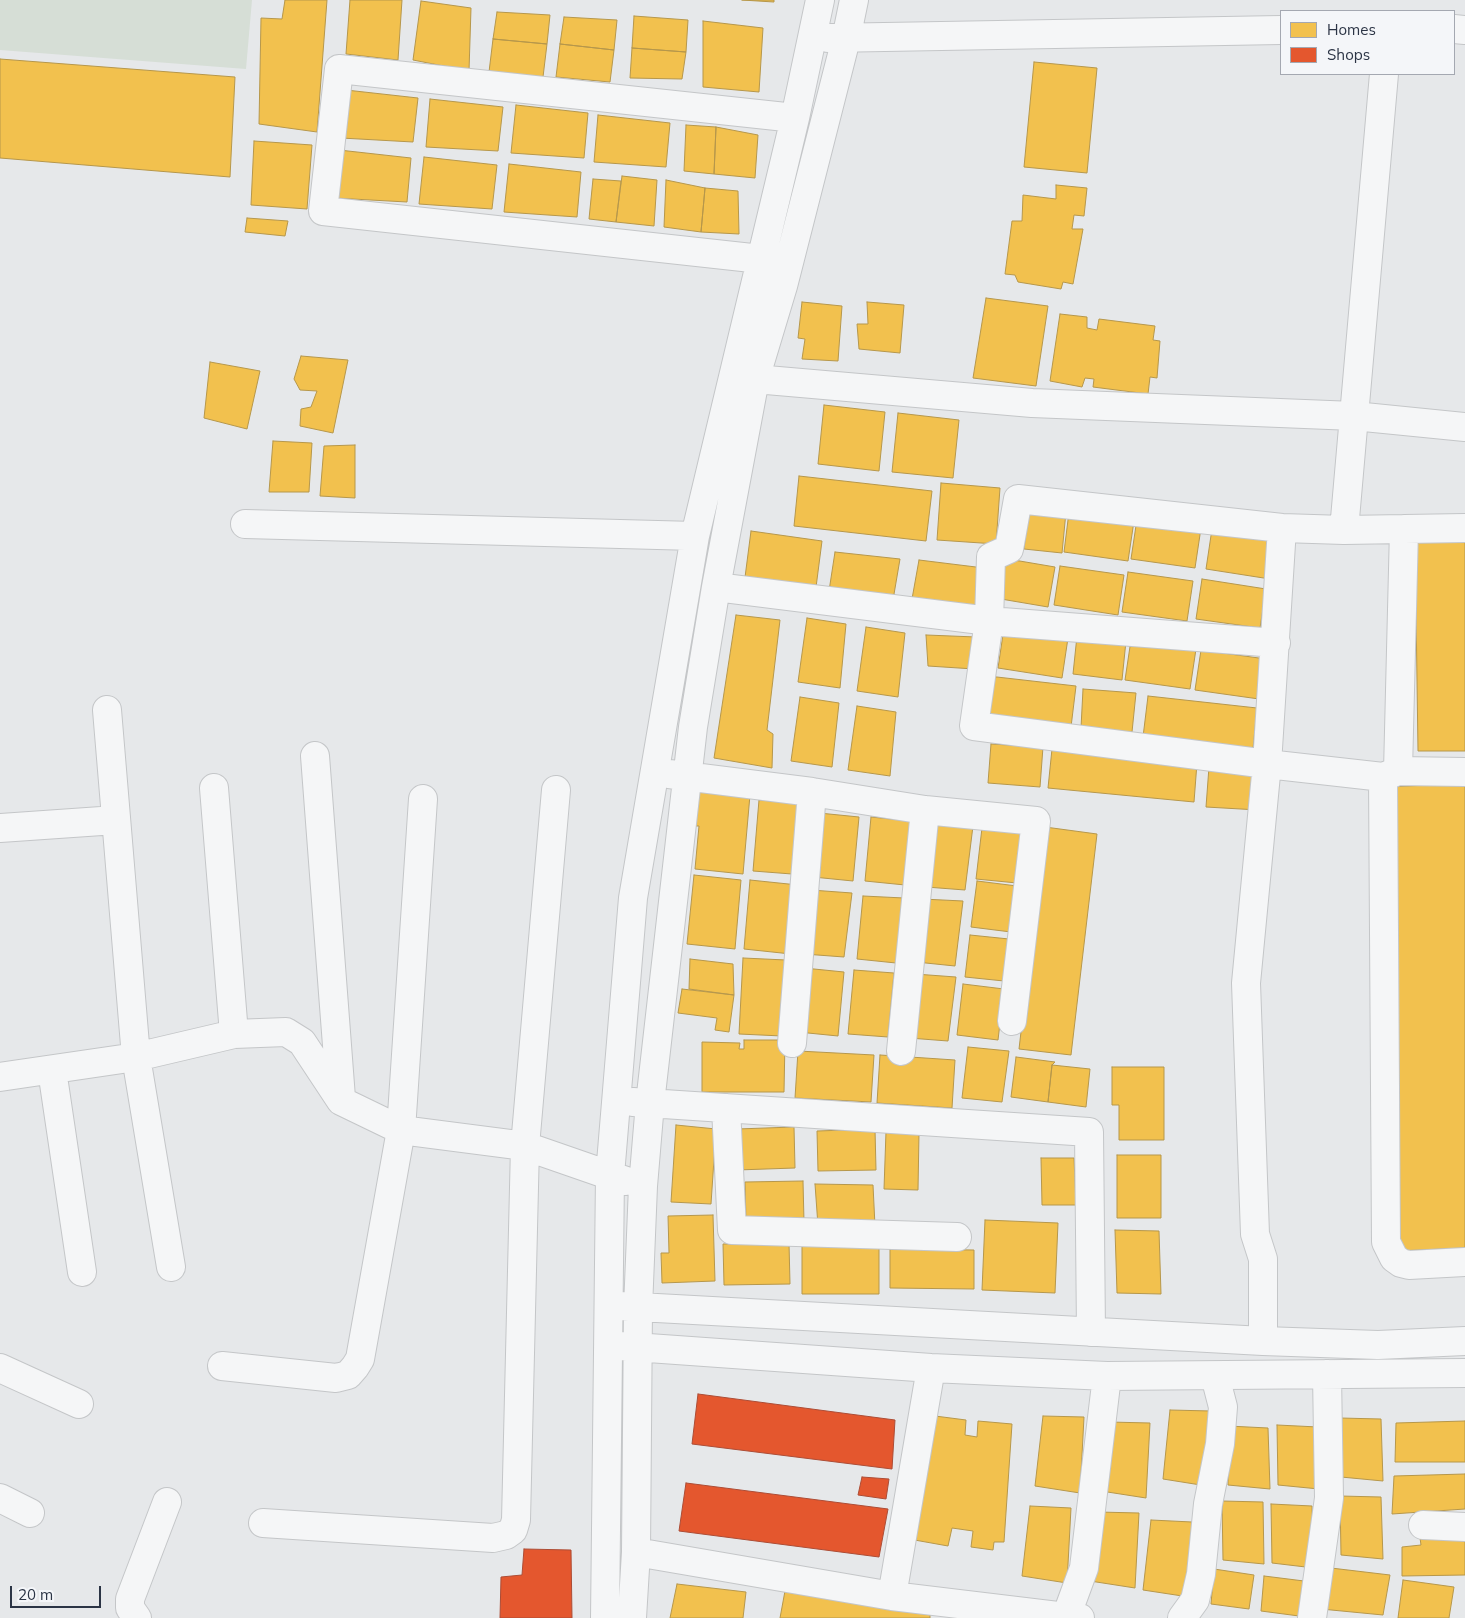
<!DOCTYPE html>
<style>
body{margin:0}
#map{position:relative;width:1465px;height:1618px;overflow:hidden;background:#e6e8ea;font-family:Mulish,sans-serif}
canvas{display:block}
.legend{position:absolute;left:1280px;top:10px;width:175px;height:65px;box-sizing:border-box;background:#f4f6f9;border:1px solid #a4a8b1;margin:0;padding:6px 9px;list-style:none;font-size:15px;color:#2b3445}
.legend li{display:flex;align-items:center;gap:10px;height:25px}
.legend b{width:25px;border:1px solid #a4a8b1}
.scale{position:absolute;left:10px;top:1586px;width:91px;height:22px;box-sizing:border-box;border:2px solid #2b3445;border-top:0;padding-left:6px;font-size:15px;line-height:18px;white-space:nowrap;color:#2b3445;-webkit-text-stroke:4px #f4f6f9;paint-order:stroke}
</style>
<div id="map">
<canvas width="1465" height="1618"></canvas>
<ul class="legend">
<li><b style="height:14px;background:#f2c14e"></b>Homes</li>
<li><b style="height:14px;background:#e4572e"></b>Shops</li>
</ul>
<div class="scale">20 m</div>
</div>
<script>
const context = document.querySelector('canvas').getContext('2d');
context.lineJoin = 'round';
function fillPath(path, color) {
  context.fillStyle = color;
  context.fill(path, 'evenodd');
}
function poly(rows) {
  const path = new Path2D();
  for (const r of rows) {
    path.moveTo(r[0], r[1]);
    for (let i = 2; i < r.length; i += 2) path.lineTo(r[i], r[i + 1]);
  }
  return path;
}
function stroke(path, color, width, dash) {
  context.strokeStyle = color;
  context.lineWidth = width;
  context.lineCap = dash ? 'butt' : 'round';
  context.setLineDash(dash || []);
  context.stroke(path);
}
const green = poly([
 [0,0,252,0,246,69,0,50]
]);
const homes = poly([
 [285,0,327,0,317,132,259,124,261,18,282,19,285,0],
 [350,0,402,0,398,60,346,54,350,0],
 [742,0,774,0,774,2,742,0],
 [421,1,471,8,469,71,413,60,421,1],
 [497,12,550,15,547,44,493,39,497,12],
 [634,16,688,20,686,52,632,48,634,16],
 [564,17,617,20,614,50,560,44,564,17],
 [703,21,763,28,759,92,703,87,703,21],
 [493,39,547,44,543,77,489,72,493,39],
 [560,44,614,50,610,82,556,77,560,44],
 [632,48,686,52,682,79,630,78,632,48],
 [0,59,235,77,230,177,0,158,0,59],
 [1034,62,1097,68,1087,173,1024,167,1034,62],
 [346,90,418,98,413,142,341,138,346,90],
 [430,99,503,107,498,151,426,147,430,99],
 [516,105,588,113,584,158,511,153,516,105],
 [598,115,670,123,666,167,594,162,598,115],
 [686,125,716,127,714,174,684,171,686,125],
 [716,127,758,135,755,178,714,174,716,127],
 [254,141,312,145,307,209,251,205,254,141],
 [339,150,411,158,407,202,334,198,339,150],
 [424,157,497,165,492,209,419,204,424,157],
 [509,164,581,172,577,217,504,212,509,164],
 [622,176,657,180,654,226,616,222,622,176],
 [593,179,621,181,616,222,589,219,593,179],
 [666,180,705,188,701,232,664,227,666,180],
 [1056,185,1087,188,1084,216,1074,215,1072,229,1083,229,1073,284,1063,282,1061,289,1018,282,1015,275,1005,274,1012,221,1022,221,1023,195,1056,199,1056,185],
 [705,188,738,191,739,234,701,232,705,188],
 [247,218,288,221,285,236,245,232,247,218],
 [986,298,1048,306,1036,386,973,378,986,298],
 [802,302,842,306,838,361,802,359,805,339,798,338,802,302],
 [867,302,904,305,900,353,859,349,857,324,868,324,867,302],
 [1060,314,1087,317,1087,328,1097,330,1099,319,1155,326,1153,340,1160,341,1157,378,1150,377,1148,394,1093,387,1094,379,1085,378,1082,387,1050,381,1060,314],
 [301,356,348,360,333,433,300,426,301,409,311,407,317,391,300,390,294,379,301,356],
 [210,362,260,371,247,429,204,418,210,362],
 [824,405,885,412,879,471,818,464,824,405],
 [898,413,959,420,953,478,892,472,898,413],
 [273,441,312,443,309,492,269,492,273,441],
 [355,445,355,498,320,496,324,446,355,445],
 [799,476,932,491,926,541,794,526,799,476],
 [941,483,1000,488,996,544,937,540,941,483],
 [1029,508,1066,512,1062,553,1024,549,1029,508],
 [1069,512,1134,521,1128,561,1064,552,1069,512],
 [1137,519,1201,528,1195,568,1131,559,1137,519],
 [1212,529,1276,539,1270,579,1206,569,1212,529],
 [751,531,822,541,815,595,744,585,751,531],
 [1415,538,1465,538,1465,751,1418,751,1415,538],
 [835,552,900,559,893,600,829,591,835,552],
 [1002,558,1055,567,1048,607,995,598,1002,558],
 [919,560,984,568,977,609,912,599,919,560],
 [1060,566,1124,575,1118,615,1054,605,1060,566],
 [1128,572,1193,581,1187,621,1122,612,1128,572],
 [1202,579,1266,589,1260,628,1196,619,1202,579],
 [736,615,780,620,767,730,773,734,772,768,714,758,736,615],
 [807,618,846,624,840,688,798,682,807,618],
 [866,627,905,633,898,697,857,691,866,627],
 [1004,628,1068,638,1062,678,998,668,1004,628],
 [926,635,976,637,974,669,928,666,926,635],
 [1077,636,1126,641,1122,680,1073,674,1077,636],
 [1131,640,1196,649,1190,689,1125,680,1131,640],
 [1201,650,1266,659,1259,699,1195,690,1201,650],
 [988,676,1076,686,1071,727,983,717,988,676],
 [1083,689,1136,693,1132,732,1081,728,1083,689],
 [1148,696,1257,708,1253,749,1143,737,1148,696],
 [800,697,839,703,832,767,791,761,800,697],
 [857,706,896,712,890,776,848,770,857,706],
 [991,744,1043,747,1040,787,988,783,991,744],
 [1052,749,1197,763,1194,802,1048,788,1052,749],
 [1209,767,1261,771,1258,810,1206,807,1209,767],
 [1465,783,1465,1248,1398,1251,1389,787,1465,783],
 [696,791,750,795,743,874,695,869,699,826,693,826,696,791],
 [759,800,798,803,792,874,753,871,759,800],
 [819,813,859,817,853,881,813,877,819,813],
 [871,817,911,821,905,885,865,881,871,817],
 [932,823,973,826,965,890,926,887,932,823],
 [1045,827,1097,834,1071,1055,1019,1049,1045,827],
 [982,828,1023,832,1017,883,976,879,982,828],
 [694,875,741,880,735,949,687,944,694,875],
 [750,880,798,885,791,954,744,949,750,880],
 [977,881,1017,886,1011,932,971,927,977,881],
 [811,890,852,893,844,957,804,954,811,890],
 [863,896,904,898,896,963,857,959,863,896],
 [922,899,963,901,955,966,916,962,922,899],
 [970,935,1009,939,1004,981,965,977,970,935],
 [743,958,786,960,782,1036,739,1034,743,958],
 [690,959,733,964,734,995,689,989,690,959],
 [804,968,844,972,838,1036,798,1032,804,968],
 [854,970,894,973,888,1037,848,1034,854,970],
 [915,974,956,977,948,1041,909,1038,915,974],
 [963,984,1004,989,998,1040,957,1035,963,984],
 [682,989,734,995,729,1032,715,1030,717,1018,678,1013,682,989],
 [744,1040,785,1040,784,1092,702,1092,702,1042,740,1043,739,1049,744,1049,744,1040],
 [968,1047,1009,1051,1002,1102,962,1098,968,1047],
 [798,1051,874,1055,871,1102,795,1098,798,1051],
 [880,1055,955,1060,952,1108,877,1103,880,1055],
 [1016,1057,1055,1062,1052,1065,1048,1102,1011,1097,1016,1057],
 [1052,1065,1090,1069,1086,1107,1048,1102,1052,1065],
 [1112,1067,1164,1067,1164,1140,1119,1140,1119,1105,1112,1105,1112,1067],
 [676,1125,716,1129,711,1204,671,1202,676,1125],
 [794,1127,795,1168,737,1170,737,1129,794,1127],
 [875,1129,876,1170,818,1171,817,1131,875,1129],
 [886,1132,919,1133,918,1190,884,1189,886,1132],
 [1117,1155,1161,1155,1161,1218,1117,1218,1117,1155],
 [1041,1158,1074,1158,1076,1205,1042,1205,1041,1158],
 [803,1181,804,1222,746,1223,745,1182,803,1181],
 [815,1184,873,1185,875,1226,818,1226,815,1184],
 [713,1215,715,1281,662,1283,661,1253,669,1253,668,1216,713,1215],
 [985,1220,1058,1223,1055,1293,982,1290,985,1220],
 [1115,1230,1159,1231,1161,1294,1117,1293,1115,1230],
 [789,1243,790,1284,724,1285,723,1244,789,1243],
 [879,1245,879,1294,802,1294,802,1246,879,1245],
 [890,1249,974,1250,974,1289,890,1288,890,1249],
 [1170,1410,1211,1411,1207,1486,1163,1479,1170,1410],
 [935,1416,966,1420,965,1435,977,1437,978,1421,1012,1424,1004,1542,994,1542,993,1550,971,1547,973,1531,952,1528,948,1546,909,1539,935,1416],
 [1043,1416,1084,1417,1080,1493,1035,1486,1043,1416],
 [1340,1418,1381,1419,1383,1481,1341,1477,1340,1418],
 [1465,1421,1465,1462,1395,1462,1396,1423,1465,1421],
 [1109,1422,1150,1423,1146,1498,1101,1491,1109,1422],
 [1277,1425,1318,1427,1319,1489,1278,1485,1277,1425],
 [1228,1426,1268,1428,1270,1489,1228,1485,1228,1426],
 [1465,1474,1465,1509,1392,1514,1394,1476,1465,1474],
 [1340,1496,1381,1497,1383,1559,1341,1555,1340,1496],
 [1222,1501,1263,1502,1264,1564,1223,1560,1222,1501],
 [1271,1504,1312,1506,1314,1568,1272,1563,1271,1504],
 [1030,1506,1071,1508,1067,1583,1022,1576,1030,1506],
 [1098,1512,1139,1513,1135,1588,1090,1581,1098,1512],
 [1151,1520,1192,1522,1189,1597,1143,1590,1151,1520],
 [1465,1537,1465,1575,1402,1576,1402,1547,1421,1545,1420,1538,1465,1537],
 [1331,1568,1390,1575,1383,1615,1321,1609,1331,1568],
 [1214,1569,1254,1575,1249,1609,1211,1604,1214,1569],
 [1264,1576,1304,1581,1299,1616,1261,1611,1264,1576],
 [1403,1580,1454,1587,1449,1618,1398,1618,1403,1580],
 [677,1584,746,1592,743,1618,670,1618,677,1584],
 [785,1591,930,1610,930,1618,780,1618,785,1591]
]);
const shops = poly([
 [698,1394,895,1420,892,1469,692,1444,698,1394],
 [862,1477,889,1479,886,1499,858,1495,862,1477],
 [686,1483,888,1509,879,1557,679,1531,686,1483],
 [524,1549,571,1550,572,1618,500,1618,501,1577,522,1575,524,1549]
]);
const minor = poly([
 [1454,29,1465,30],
 [828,38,1281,30],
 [761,259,323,211,339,69,795,118],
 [755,379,1032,403,1354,416,1465,427],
 [245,524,695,536],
 [1282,528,1267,764,974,726,989,621,991,557,1009,549,1018,499,1282,528,1344,530,1465,528],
 [1344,530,1384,74],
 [716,587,989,621,1276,643],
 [107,710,136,1057,171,1267],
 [315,756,341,1098],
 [1398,771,1404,529],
 [669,774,812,792,925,810,1036,821,1012,1021],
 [1383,777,1386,1242,1394,1258,1401,1263,1409,1265,1465,1262],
 [214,788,234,1034],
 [0,828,116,820],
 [792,1043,812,792],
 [901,1051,925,810],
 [52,1070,82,1272],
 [0,1077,136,1057,234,1034,286,1032,302,1042,341,1101,401,1130,525,1146,626,1181],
 [633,1102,1089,1132,1091,1332],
 [726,1108,732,1230,957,1237],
 [620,1306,1263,1341,1378,1345,1465,1341],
 [1263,1341,1263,1259,1255,1234,1246,983,1267,764,1383,777,1398,771,1465,772],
 [620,1346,931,1368,1107,1376,1465,1373],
 [222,1366,336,1378,348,1375,355,1367,360,1359,401,1130,423,799],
 [0,1368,79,1404],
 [0,1498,30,1513],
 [263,1523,493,1538,506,1535,513,1530,516,1520,525,1146,556,790],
 [1423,1525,1465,1527],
 [636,1552,892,1596,1066,1617,1080,1618],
 [892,1596,931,1368],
 [1066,1617,1084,1568,1107,1376],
 [137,1618,130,1608,130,1599,167,1502],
 [605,1618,610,1175,633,898,695,536,795,118,820,0],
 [632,1618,636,1552,638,1308,643,1186,650,1103,693,727,716,587,755,379,783,286,846,39,854,0],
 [1182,1618,1195,1600,1201,1574,1208,1504,1220,1444,1223,1407,1215,1376],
 [1312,1618,1329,1498,1327,1374]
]);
fillPath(green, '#d6ded6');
fillPath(homes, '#f2c14e');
stroke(homes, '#b6974b', 1);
fillPath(shops, '#e4572e');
stroke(shops, '#ac4c35', 1);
stroke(minor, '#c4c6c8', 30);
stroke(minor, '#f5f6f7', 28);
</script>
